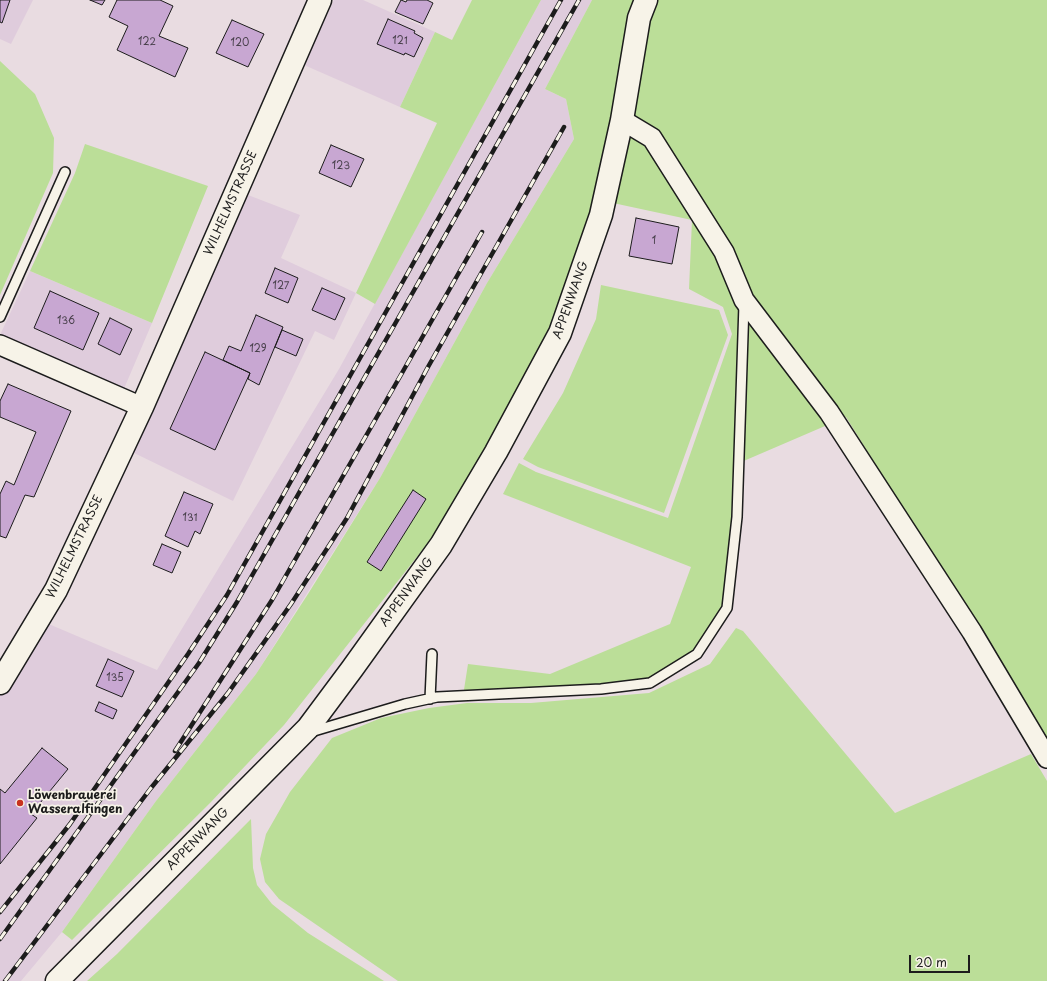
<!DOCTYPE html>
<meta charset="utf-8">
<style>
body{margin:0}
#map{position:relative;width:1047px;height:981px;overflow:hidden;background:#e9dce1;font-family:"Playpen Sans",sans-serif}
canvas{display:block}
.scale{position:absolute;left:909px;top:955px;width:61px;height:18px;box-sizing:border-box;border:2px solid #1c1c1c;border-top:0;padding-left:5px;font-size:12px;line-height:14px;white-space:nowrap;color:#1c1c1c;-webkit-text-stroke:3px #f7f3e8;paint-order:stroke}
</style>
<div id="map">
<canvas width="1047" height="981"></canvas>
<div class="scale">20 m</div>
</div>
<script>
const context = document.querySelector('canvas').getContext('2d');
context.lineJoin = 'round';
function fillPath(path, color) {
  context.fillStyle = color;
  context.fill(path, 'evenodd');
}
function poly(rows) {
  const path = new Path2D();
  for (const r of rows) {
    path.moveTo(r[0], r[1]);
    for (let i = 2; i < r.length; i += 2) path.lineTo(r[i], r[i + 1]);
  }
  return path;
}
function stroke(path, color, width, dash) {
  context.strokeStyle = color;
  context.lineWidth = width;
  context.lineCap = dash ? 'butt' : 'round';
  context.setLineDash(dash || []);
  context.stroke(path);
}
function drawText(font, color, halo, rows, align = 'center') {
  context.font = font + ' "Playpen Sans",sans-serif';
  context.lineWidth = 3.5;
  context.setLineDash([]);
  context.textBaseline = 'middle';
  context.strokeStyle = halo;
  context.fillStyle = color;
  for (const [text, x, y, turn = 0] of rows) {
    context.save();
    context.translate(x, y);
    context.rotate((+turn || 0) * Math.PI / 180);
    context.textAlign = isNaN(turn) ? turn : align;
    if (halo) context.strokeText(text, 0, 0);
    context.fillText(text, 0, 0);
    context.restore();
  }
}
const built = poly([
 [0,0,33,0,11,44,0,39],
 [334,0,363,0,435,32,400,107,304,65],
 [541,0,592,0,545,89,566,99,574,139,487,283,380,478,256,674,156,801,62,932,21,981,0,981,0,696,44,622,157,670,339,369],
 [248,195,300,215,281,258,356,293,334,340,315,331,233,501,130,451],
 [30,271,152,323,123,391,0,337,0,335]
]);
const green = poly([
 [472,0,541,0,375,304,356,293,437,123,400,107,435,32,452,40],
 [592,0,635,0,594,209,550,334,483,456,428,543,284,725,210,803,72,940,62,932,156,801,256,674,308,594,380,478,487,283,574,139,566,99,545,89],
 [658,0,1047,0,1047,740,846,417,739,463,727,608,697,654,650,683,463,696,468,664,550,674,670,624,691,567,503,494,519,463,536,472,668,518,732,334,723,307,689,289,692,220,613,203,648,23],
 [0,61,35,94,54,138,53,173,0,295],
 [85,144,208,186,152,323,30,271,75,173],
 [601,285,719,310,728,335,664,513,538,467,523,459,563,393,596,319],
 [736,628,743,631,895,813,1031,754,1047,781,1047,981,398,981,279,899,265,882,260,859,266,834,290,792,332,738,381,718,429,708,467,703,531,703,649,693,710,664],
 [251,819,253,868,257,885,272,904,308,933,384,981,87,981,117,954]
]);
const building = poly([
 [0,0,10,0,2,23,0,22,0,0],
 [90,0,105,0,102,5,90,0],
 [117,0,160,0,173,6,159,36,188,48,175,77,117,50,128,26,109,17,117,0],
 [401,0,406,2,407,0,427,0,433,3,423,24,395,12,401,0],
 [388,19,415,31,414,33,423,38,414,57,405,53,404,55,377,44,388,19],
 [232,20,264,34,248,67,216,53,232,20],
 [331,145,364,159,351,187,319,173,331,145],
 [636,218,679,227,672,264,629,256,636,218],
 [275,268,298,278,288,303,265,293,275,268],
 [322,288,345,298,335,320,312,310,322,288],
 [50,291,99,313,83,350,34,328,50,291],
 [256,315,283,327,259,385,248,379,250,373,223,360,229,346,241,351,256,315],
 [110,318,132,329,120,355,98,344,110,318],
 [282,330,303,339,296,356,275,347,282,330],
 [205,352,250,373,215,450,170,429,205,352],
 [8,384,71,411,34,497,25,495,6,538,0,536,0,494,6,481,14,485,36,432,0,417,0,401,8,384],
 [413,490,426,499,381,571,367,562,413,490],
 [184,492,213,504,200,534,195,531,188,547,165,536,184,492],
 [162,544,181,552,172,573,153,565,162,544],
 [108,659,134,671,122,697,96,686,108,659],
 [99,702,117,710,113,719,95,711,99,702],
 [42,748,68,769,31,814,37,818,0,864,0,789,5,793,42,748]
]);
const lane = poly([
 [0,317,65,172],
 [430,699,432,654],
 [310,729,314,731,405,704,437,697,601,689,650,683,697,654,727,608,737,517,744,304]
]);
const street = poly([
 [622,120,652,138,724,252,744,300,829,412,972,632,1047,758],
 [0,345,142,407]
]);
const secondary = poly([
 [0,683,56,590,142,407,320,0],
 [57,981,308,728,352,669,441,545,496,452,560,333,601,215,622,120,639,18,646,0]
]);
const rail = poly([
 [175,751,272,600,402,373,482,232],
 [0,912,70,824,188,654,227,595,561,0],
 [0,939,199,663,237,602,579,0],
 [5,981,151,788,228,693,291,604,347,518,428,367,564,127]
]);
const markers = [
 [20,803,4,"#c8321e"]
];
const numberNames = [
 ["121",400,41],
 ["122",147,42],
 ["120",240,43],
 ["123",341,166],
 ["1",654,241],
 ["127",281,286],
 ["136",66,321],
 ["129",258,349],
 ["131",190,518],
 ["135",115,678]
];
const streetNames = [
 ["WILHELMSTRASSE",231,203,-66],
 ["APPENWANG",571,300,-70],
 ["WILHELMSTRASSE",75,547,-64],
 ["APPENWANG",407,592,-54],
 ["APPENWANG",198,839,-45]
];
const poiNames = [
 ["Löwenbrauerei",28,796],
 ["Wasseralfingen",28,810]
];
fillPath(built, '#dfccdc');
fillPath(green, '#bbde98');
fillPath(building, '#c8a7d2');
stroke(building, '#1c1c1c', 1);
stroke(lane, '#1c1c1c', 12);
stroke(street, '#1c1c1c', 22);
stroke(secondary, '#1c1c1c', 25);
stroke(lane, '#f7f3e8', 9);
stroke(street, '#f7f3e8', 19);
stroke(secondary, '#f7f3e8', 22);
stroke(rail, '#1c1c1c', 4.5);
stroke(rail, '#f7f3e8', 3, [9]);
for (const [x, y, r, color] of markers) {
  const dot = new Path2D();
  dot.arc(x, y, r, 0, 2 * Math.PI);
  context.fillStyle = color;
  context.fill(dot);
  stroke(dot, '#f7f3e8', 1.5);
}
drawText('10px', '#473f4a', null, numberNames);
drawText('12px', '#1c1c1c', '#f7f3e8', streetNames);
drawText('bold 12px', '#1c1c1c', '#f7f3e8', poiNames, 'left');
</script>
